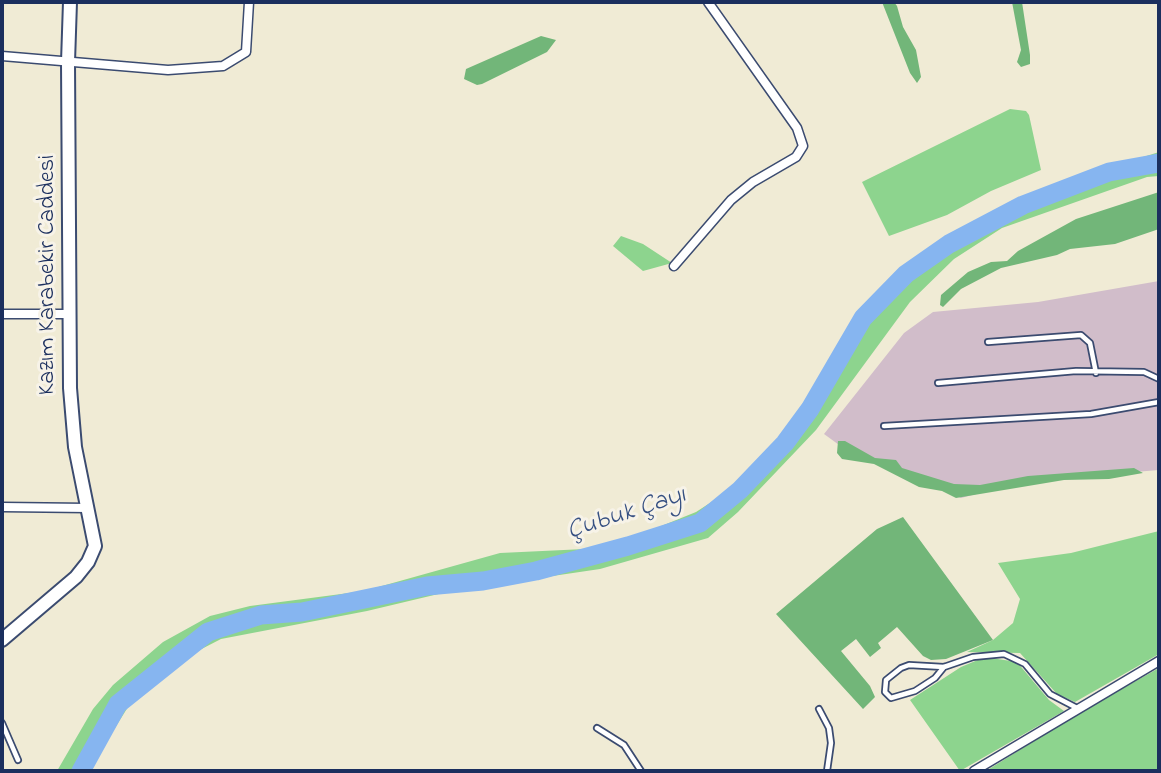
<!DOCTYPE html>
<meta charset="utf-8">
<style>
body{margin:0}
#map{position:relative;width:1161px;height:773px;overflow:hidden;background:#f0ebd5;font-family:"Indie Flower",sans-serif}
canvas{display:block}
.frame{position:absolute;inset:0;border:4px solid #1b2f5e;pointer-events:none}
</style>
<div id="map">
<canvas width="1161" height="773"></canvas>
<div class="frame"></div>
</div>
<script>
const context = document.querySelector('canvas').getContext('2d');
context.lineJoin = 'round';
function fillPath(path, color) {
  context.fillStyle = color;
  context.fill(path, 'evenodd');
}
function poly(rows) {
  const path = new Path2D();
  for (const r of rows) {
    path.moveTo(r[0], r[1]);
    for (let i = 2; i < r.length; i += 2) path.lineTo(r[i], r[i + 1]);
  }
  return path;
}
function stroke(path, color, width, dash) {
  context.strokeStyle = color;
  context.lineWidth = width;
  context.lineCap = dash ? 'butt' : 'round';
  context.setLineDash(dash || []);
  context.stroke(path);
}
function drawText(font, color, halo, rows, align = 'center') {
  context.font = font + ' "Indie Flower",sans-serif';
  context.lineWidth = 6;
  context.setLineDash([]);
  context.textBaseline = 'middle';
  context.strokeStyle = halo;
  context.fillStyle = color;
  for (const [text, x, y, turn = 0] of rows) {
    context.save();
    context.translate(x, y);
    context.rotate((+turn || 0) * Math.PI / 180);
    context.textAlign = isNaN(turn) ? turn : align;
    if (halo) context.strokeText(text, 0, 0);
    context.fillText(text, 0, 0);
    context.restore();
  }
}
const industrial = poly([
 [1159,281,1159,470,1026,481,961,498,846,450,824,434,904,333,933,312,1038,302]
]);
const green = poly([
 [1010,109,1026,111,1029,115,1041,170,991,191,947,215,889,236,862,182],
 [1159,152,1159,176,1147,177,1002,228,954,259,910,302,816,430,738,512,708,538,600,569,451,591,367,611,221,639,184,658,128,707,88,771,57,771,93,709,113,685,163,642,210,616,250,606,364,591,500,553,585,549,649,531,696,512,733,488,775,443,807,400,864,307,894,275,964,228,1011,205,1064,182],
 [621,236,643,244,672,263,643,271,613,246],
 [1159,531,1159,654,1075,702,1057,694,1020,653,967,652,993,640,1013,623,1020,599,998,563,1071,553],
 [985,657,1017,662,1049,700,1064,711,960,771,910,700,961,667],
 [1159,668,1159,771,986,771,1079,713]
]);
const forest = poly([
 [882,2,894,2,897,6,903,27,916,50,921,77,917,83,910,73],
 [1012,2,1022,2,1030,55,1030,64,1021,67,1017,62,1021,50],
 [541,36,556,40,547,52,482,84,477,85,464,79,466,69],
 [1159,192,1159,229,1115,244,1070,249,1057,255,1001,268,961,289,943,307,940,305,941,295,968,272,991,262,1007,261,1018,251,1076,219],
 [838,441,845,441,875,458,896,460,902,468,954,484,980,485,1028,476,1134,468,1143,473,1109,479,1064,480,956,498,942,491,919,487,874,464,842,459,837,453],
 [903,517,993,640,946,659,931,660,923,656,897,627,878,643,881,648,870,657,856,639,841,651,870,686,875,697,863,709,776,614,877,529]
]);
const river = poly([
 [81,771,118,704,208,632,261,615,302,612,427,586,483,581,536,571,628,546,700,523,740,490,785,443,810,409,863,318,906,274,949,244,1023,205,1109,172,1159,163]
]);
const lane = poly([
 [988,342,1081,335,1090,343,1096,373],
 [938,383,1076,371,1144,372,1159,379],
 [884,426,1091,414,1159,402],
 [944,667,935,678,915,691,891,698,885,692,886,680,901,668,909,665,944,667,973,657,1004,654,1025,664,1050,694,1077,708],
 [819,709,829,728,831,743,827,771],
 [2,723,18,760],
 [597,728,624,745,641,771]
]);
const street = poly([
 [2,56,168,70,223,66,246,52,249,2],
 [674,266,731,200,753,182,796,157,803,146,797,128,708,2],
 [2,314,69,314],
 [2,507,88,508],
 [974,771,1159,661]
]);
const secondary = poly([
 [2,640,76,577,88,562,95,546,75,447,70,388,68,62,70,2]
]);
const streetNames = [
 ["Kazım Karabekir Caddesi",49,275,-90]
];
const waterNames = [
 ["Çubuk Çayı",627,515,-18]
];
fillPath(industrial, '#d1bdca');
fillPath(green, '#8dd48e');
fillPath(forest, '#72b679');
stroke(river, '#86b5f0', 19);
stroke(lane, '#3b4b70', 8);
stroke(street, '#3b4b70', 11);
stroke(secondary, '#3b4b70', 16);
stroke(lane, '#fff', 4.5);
stroke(street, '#fff', 8);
stroke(secondary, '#fff', 12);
drawText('24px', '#1b2f5e', '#f7f3e8', streetNames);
drawText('italic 26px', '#365082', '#f7f3e8', waterNames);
</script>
